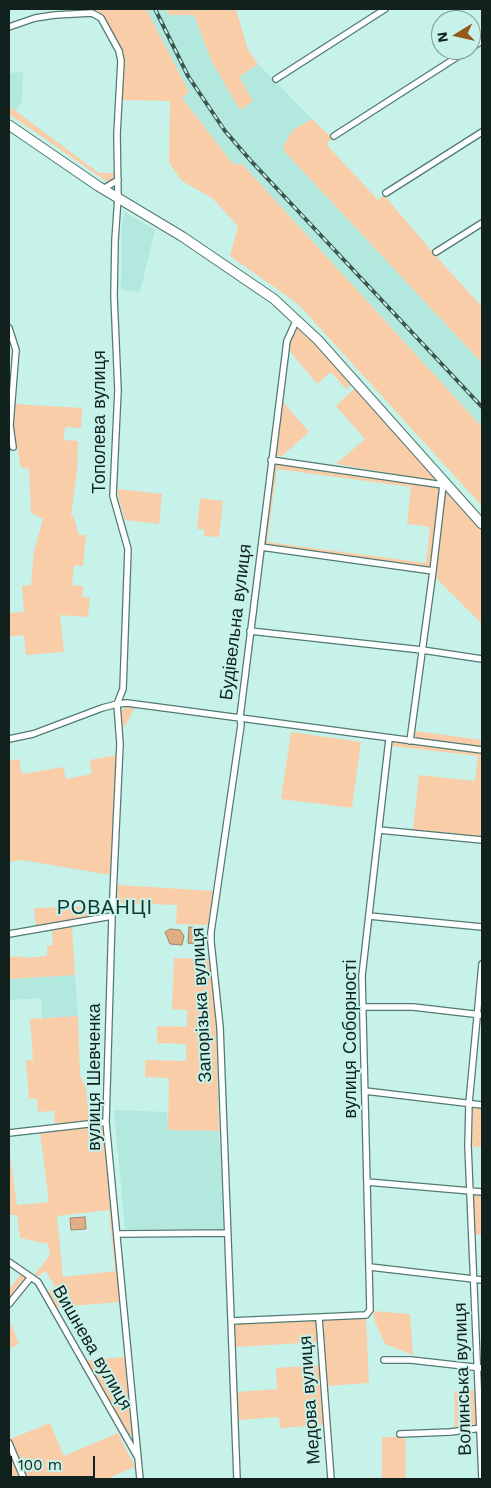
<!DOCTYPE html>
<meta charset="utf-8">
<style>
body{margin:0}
#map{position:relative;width:491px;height:1488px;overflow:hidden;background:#c6f2e9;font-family:"Work Sans",sans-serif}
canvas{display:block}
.frame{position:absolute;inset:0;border:10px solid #10211e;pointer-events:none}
.north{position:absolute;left:431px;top:10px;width:50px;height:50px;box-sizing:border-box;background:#c6f2e9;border:1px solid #7d9e98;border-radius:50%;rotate:261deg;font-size:14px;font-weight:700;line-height:20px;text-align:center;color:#10211e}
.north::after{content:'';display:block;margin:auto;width:18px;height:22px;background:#95581b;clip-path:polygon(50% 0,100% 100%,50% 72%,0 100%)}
.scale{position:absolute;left:10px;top:1456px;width:85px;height:22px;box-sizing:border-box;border:2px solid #10211e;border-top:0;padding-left:6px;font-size:15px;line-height:18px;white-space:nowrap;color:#10211e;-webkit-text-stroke:4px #c6f2e9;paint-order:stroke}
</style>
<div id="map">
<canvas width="491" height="1488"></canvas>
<div class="frame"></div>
<div class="north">N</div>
<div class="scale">100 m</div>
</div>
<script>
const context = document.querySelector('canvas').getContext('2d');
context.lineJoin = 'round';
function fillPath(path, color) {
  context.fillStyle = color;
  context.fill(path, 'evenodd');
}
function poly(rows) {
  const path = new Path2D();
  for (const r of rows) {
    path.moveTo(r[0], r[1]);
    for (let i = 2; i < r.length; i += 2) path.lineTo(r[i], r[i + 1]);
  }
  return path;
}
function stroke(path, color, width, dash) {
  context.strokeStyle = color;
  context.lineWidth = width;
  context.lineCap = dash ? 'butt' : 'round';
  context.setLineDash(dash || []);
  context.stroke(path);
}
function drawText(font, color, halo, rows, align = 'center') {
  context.font = font + ' "Work Sans",sans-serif';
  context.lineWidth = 4;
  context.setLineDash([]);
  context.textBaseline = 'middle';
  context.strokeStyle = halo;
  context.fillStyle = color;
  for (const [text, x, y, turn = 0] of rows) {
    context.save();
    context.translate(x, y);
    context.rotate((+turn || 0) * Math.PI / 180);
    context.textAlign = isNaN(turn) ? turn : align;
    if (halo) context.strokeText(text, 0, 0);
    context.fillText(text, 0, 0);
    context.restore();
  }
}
const built = poly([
 [146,9,167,9,168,15,194,15,212,62,239,77,258,64,312,119,299,126,285,152,482,363,482,427,242,164,233,164,182,98,189,92],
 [23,72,22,101,16,111,9,106,9,73],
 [125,212,155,230,140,292,121,290,122,221],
 [75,975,78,1016,42,1018,41,998,9,1000,9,979],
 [114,1110,167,1112,168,1130,219,1131,223,1229,125,1229]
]);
const green = poly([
 [94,9,146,9,189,92,182,98,233,164,242,164,482,427,482,506,298,304,230,256,238,226,212,198,182,181,169,163,170,101,121,100,124,61,122,51,104,15],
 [167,9,236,9,248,50,258,64,239,77,253,101,240,110,212,62,194,15,168,15],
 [9,106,99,173,116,173,113,180,107,182,9,114],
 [312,119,332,138,326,144,378,200,384,195,434,254,482,307,482,363,285,152,283,146,293,130],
 [297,325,352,384,346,389,331,372,317,384,288,349,289,341],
 [355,388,438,478,435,481,336,464,365,439,336,406],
 [282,401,309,432,282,456,275,455],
 [14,404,82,408,81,428,65,427,64,440,78,441,77,470,71,516,74,517,79,535,86,535,83,566,74,565,72,585,83,586,82,597,90,598,88,617,60,615,64,652,26,655,24,635,9,637,9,613,24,612,22,586,31,585,34,551,43,519,31,513,29,469,21,468,13,425],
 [273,464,441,487,431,568,263,545],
 [277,469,411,487,407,524,430,527,426,563,267,542],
 [444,486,482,529,482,624,434,576],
 [118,489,162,494,159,524,125,520,118,496],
 [200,498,223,501,219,537,204,536,204,529,197,529],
 [126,707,135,708,123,729,120,712],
 [415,731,482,740,482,747,414,738],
 [291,732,361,742,352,808,281,799],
 [393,742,482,752,482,837,413,830,419,775,475,781,478,756,392,746],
 [117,755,111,875,22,860,9,862,9,760,19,759,22,774,63,767,66,779,92,774,90,760],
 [118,885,214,891,209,925,176,924,177,905,117,903],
 [92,906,93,916,36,926,34,908],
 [72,926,75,975,9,979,9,957,22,956,23,958,47,956,47,946,53,945,52,930],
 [174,958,209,959,216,1028,219,1131,168,1130,169,1078,145,1077,145,1060,186,1061,186,1044,157,1043,157,1026,187,1027,187,1010,172,1009],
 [78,1016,80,1075,86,1088,89,1121,55,1125,54,1111,38,1112,37,1099,29,1099,26,1061,33,1060,30,1019],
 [473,1107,482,1108,482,1148,472,1146],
 [104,1126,121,1302,56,1307,47,1292,55,1287,46,1271,36,1277,34,1275,50,1255,48,1244,20,1238,17,1215,9,1215,9,1148,17,1205,49,1202,40,1132],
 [109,1210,115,1271,63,1277,57,1216],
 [473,1195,482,1196,482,1235,475,1234],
 [21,1274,27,1279,9,1301,9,1289],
 [373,1311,410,1314,413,1355,385,1344,375,1322],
 [366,1318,369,1383,327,1386,323,1320],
 [9,1319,19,1344,9,1349],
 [317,1320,318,1342,236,1347,235,1324],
 [126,1357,133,1432,132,1435,130,1436,86,1360],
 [320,1365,324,1425,280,1428,279,1417,238,1420,237,1392,277,1389,276,1368],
 [475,1390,476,1426,455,1427,454,1391],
 [50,1423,64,1456,118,1433,135,1467,111,1477,112,1479,74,1479,73,1477,68,1479,26,1479,10,1439],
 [382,1437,405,1437,406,1479,382,1479],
 [9,1448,22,1479,9,1479]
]);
const water = poly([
 [189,927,200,928,198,938,193,944,188,943,189,927],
 [170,929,180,930,184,936,182,945,170,944,165,932,170,929],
 [85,1217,86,1229,71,1230,70,1218,85,1217]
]);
const minor = poly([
 [9,27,35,18,55,15,92,13,101,18,119,51,121,61,117,134,118,197,115,240,114,296,118,390,113,496,128,549,123,689,117,704,120,744,112,916,106,1122,140,1479],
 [471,48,482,41],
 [276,79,385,9],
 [334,136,468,50],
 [103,189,118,180],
 [386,193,482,132],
 [436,252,482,223],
 [9,328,16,350,10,425,13,447],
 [271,460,443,485],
 [261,547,433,571],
 [250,631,422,650,482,659],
 [9,739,33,734,102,708,117,704,127,703,482,750],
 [410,741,433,571,443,485,441,481],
 [379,830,482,840],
 [369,916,482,927],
 [9,934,112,916],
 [364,1007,413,1007,482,1015],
 [365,1091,482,1105],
 [9,1133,106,1122],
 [367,1182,482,1192],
 [117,1234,227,1233],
 [9,1262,38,1282,137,1456],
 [370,1267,482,1280],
 [9,1304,31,1277],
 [319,1318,331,1479],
 [231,1321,366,1315,370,1310,362,976,389,739],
 [384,1360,411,1360,482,1368],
 [400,1434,450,1432,482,1428],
 [9,1443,24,1479],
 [237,1479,220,1027,211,942,211,932,241,725,240,717,287,341,297,319],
 [482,1479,468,1146,469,1103,482,964]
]);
const primary = poly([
 [9,125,98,186,183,237,274,299,318,340,482,524]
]);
const rail = poly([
 [155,9,188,76,225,131,251,161,482,407]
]);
const streetNames = [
 ["Тополева вулиця",100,422,-90],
 ["Будівельна вулиця",236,622,-83],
 ["Запорізька вулиця",202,1005,-93],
 ["вулиця Соборності",351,1039,-90],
 ["вулиця Шевченка",95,1077,-90],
 ["Вишнева вулиця",92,1348,60],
 ["Волинська вулиця",463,1379,-92],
 ["Медова вулиця",310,1400,-94]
];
const quarterNames = [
 ["РОВАНЦІ",105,908]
];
fillPath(built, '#b2e8dd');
fillPath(green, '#facda9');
fillPath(water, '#e0ae85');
stroke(water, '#a28466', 1);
stroke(minor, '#517a73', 8);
stroke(primary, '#517a73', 11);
stroke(minor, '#fff', 5.5);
stroke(primary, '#fff', 9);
stroke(rail, '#3d5551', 4);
stroke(rail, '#c6f2e9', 2, [5.5]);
drawText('18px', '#10211e', '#c6f2e9', streetNames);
context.letterSpacing = '1px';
drawText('20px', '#0f3933', '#c6f2e9', quarterNames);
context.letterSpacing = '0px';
</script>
